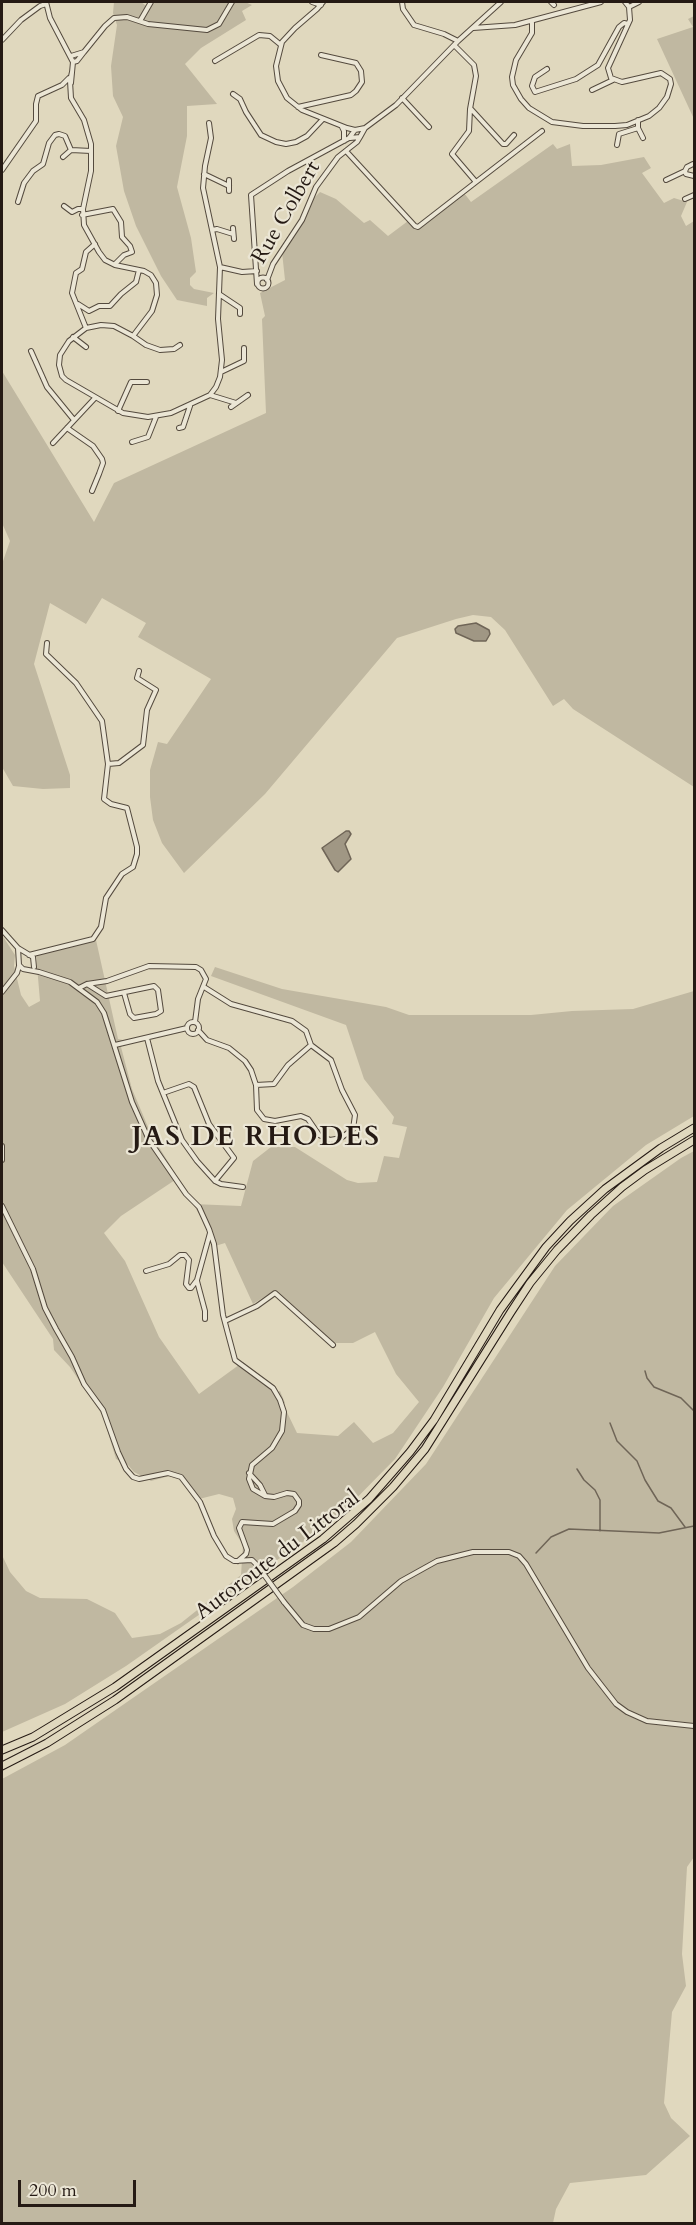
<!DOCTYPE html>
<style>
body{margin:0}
#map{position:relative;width:696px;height:2225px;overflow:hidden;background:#e0d8be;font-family:Cardo,serif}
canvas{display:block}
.frame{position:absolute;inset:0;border:3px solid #251a14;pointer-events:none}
.scale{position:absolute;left:18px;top:2180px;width:118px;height:27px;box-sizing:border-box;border:3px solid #251a14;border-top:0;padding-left:8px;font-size:18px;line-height:21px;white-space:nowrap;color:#251a14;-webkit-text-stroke:4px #ebe6d5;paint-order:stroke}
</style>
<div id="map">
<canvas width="696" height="2225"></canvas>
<div class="frame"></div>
<div class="scale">200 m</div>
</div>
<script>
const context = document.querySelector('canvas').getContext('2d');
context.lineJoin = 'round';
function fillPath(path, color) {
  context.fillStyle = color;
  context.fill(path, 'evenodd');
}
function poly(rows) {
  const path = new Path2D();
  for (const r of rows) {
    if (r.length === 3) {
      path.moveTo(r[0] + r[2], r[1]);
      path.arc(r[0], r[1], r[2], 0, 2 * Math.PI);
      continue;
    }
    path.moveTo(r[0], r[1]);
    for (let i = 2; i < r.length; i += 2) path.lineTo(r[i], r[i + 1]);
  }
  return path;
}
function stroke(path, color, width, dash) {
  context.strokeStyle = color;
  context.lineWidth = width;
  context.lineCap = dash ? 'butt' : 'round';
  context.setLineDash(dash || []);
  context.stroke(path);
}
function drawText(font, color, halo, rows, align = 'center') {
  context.font = font + ' Cardo,serif';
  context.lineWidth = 4.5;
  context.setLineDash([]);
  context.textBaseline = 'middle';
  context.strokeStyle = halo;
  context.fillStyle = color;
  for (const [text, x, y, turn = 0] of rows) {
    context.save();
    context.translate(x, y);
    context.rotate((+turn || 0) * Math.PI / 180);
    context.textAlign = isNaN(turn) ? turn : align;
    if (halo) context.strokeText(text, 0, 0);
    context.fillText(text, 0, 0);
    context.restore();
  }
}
const green = poly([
 [114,2,141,2,149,8,152,4,158,2,245,2,252,5,242,11,246,20,201,48,185,64,217,104,187,106,187,136,177,187,191,238,196,272,190,278,190,285,194,289,214,293,207,298,207,306,177,300,161,276,136,226,124,191,116,146,123,117,113,96,111,66,117,25,113,13],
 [694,16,694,119,657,39,693,27,688,19],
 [553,144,557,149,570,144,572,166,601,165,644,157,651,168,642,173,664,203,674,198,687,202,681,216,686,226,694,221,694,787,573,709,564,699,553,706,505,630,491,617,473,615,456,619,397,638,265,794,184,873,162,843,153,820,150,797,150,770,158,742,167,744,211,679,138,637,146,623,102,598,86,624,50,603,34,664,70,775,70,788,43,789,13,786,2,767,2,564,10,541,2,523,2,371,94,522,114,483,266,413,262,319,265,316,260,293,285,280,282,252,312,200,320,192,336,199,364,223,370,220,388,236,408,221,417,229,464,193,471,202],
 [2,935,15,955,14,966,21,995,29,1007,40,1001,36,954,96,940,118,1039,123,1040,124,1044,121,1047,132,1089,151,1134,178,1178,121,1216,104,1233,125,1261,159,1337,199,1394,243,1362,276,1387,278,1392,280,1391,285,1403,283,1404,297,1433,338,1436,354,1422,373,1443,393,1433,419,1402,396,1374,375,1332,353,1343,333,1343,275,1290,253,1304,225,1243,212,1247,209,1230,193,1204,241,1206,253,1161,271,1147,295,1147,347,1180,358,1183,377,1182,384,1156,399,1158,407,1127,392,1124,394,1117,364,1079,346,1025,211,976,215,967,282,989,386,1007,409,1015,531,1015,572,1011,633,1009,694,991,694,1116,646,1145,567,1210,494,1298,443,1387,395,1459,337,1518,126,1666,65,1704,2,1732,2,1555,10,1572,26,1591,40,1598,87,1599,115,1613,132,1638,160,1634,181,1623,241,1575,243,1545,234,1531,232,1519,236,1509,233,1498,219,1494,195,1500,180,1479,169,1476,151,1481,134,1472,128,1465,116,1459,103,1416,70,1367,54,1350,53,1339,2,1262],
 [694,1151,694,1857,687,1867,682,1954,686,1986,672,2012,664,2103,671,2118,690,2136,646,2175,570,2183,556,2209,553,2223,2,2224,2,1779,65,1745,293,1587,351,1542,426,1464,555,1266,613,1206,681,1158]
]);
const water = poly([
 [476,623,489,630,490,634,486,641,474,641,456,633,455,629,458,626,476,623],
 [346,831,349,831,351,834,345,844,351,859,338,872,335,870,322,848,346,831]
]);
const stream = poly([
 [645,1371,647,1378,654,1387,681,1398,694,1411],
 [610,1423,617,1441,637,1461,645,1480,658,1501,671,1508,685,1527],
 [577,1469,584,1480,595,1490,600,1500,600,1531],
 [536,1553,551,1537,569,1529,659,1533,694,1526]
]);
const street = poly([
 [46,2,50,18,73,62,71,83],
 [312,2,321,5],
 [323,2,317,9,295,28,282,42,276,66,278,81,287,98,302,110,347,128,355,130],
 [402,2,403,9,414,25,444,34,458,41],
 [551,2,554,5],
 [625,2,629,7],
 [629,7,639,2],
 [140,21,151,2],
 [532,21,532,33,516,60,512,77,513,85,521,99,529,108,552,122,583,126,615,126,627,125,649,116,659,108,667,97,671,84,670,79,661,73,622,82,611,78,608,68,630,20,629,7],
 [473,28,515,25,601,2],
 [2,40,21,20,40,6,46,4],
 [454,45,474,65,476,76,470,109,469,131,452,154,476,182,542,131],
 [84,52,105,26,114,18,127,17,148,24,207,30,219,24,232,2],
 [71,56,84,52,77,61,73,62],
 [215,61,259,35,270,36,281,45],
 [547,69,535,77,532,86,535,92,576,79,598,65,619,27,624,23,628,24],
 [72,72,70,81,71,98,84,120,91,144,91,171,83,209,84,225,99,252,105,260,115,265,144,271,151,275,156,283,157,295,152,311,133,336,114,326,101,325,86,328,69,341,60,355,59,365,62,376,66,380,123,413,148,417,171,413,210,395,216,387,220,377,222,360,218,319,220,267,203,188,205,166,211,138,209,123],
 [592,90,613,80],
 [233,94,240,99,246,112,261,135,276,142,286,144,296,142,307,136,323,119],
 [402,98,429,127],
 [298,107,351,95,356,91,362,82,361,71,356,63,321,55],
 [471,109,503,144,506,144,514,135],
 [342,127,344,131,344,141],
 [638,128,643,138],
 [350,138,360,137,365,128,396,105,458,41,501,2],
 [617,145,619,134,638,128,638,120],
 [346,151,415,226,418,227,476,182],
 [63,157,71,150],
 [693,164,687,167,685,171,686,174,694,176],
 [2,170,36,121,36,104,38,96,62,85,69,78],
 [204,174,229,186],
 [229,180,229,191],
 [666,180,685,171],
 [685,199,694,195],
 [18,202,24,183,33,171,43,164,49,143,55,135,59,134,65,136,71,150,91,151],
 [64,206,72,212,78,209,83,209],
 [82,215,113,209,121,222,122,237,130,246,132,252,124,255,115,264],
 [233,228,234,239],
 [212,230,217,229,233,234],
 [220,267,242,272,257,271],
 [263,283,5.5],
 [267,280,273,264,302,220,316,187,338,157,357,142,360,137],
 [257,284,251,195,288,171,349,138,355,130,365,128],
 [219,294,240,308,240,314],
 [78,304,89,311,99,306,110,306,121,294,136,282,139,270],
 [86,328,72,293,76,273,82,269,86,252,95,244],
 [133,336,146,345,160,350,174,349,180,345],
 [73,337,86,347],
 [31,351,47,387,74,420],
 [221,372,244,361,244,348],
 [210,395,236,403],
 [231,407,248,395],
 [118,411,131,382,147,382],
 [67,428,93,446,102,459,103,463,99,474,92,491],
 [179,428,183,427,190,406],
 [132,442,148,437,156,417],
 [53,443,95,398],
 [108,764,119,763,143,745,147,710,156,690,137,678,139,671],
 [2,930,18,948,33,957,34,967],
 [18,948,19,965,23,969,39,972,70,982,97,1002,104,1013,132,1102,149,1140,186,1194,199,1207,209,1229,214,1244,223,1315,235,1360,273,1388,280,1400,284,1412,282,1431,272,1448,252,1465,249,1479,253,1489,265,1496,274,1497,287,1493,294,1494,299,1501,299,1505,295,1511,273,1524,242,1522,239,1528,247,1550,246,1554,238,1561],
 [29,955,93,939,101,927,106,898,122,874,133,867,137,854,137,847,127,808,111,804,104,799,108,764,102,721,76,683,46,654,47,643],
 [87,984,106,996,154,986,158,990,161,1011,156,1014,134,1018,130,1014,124,993],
 [79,988,87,984,107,981,149,966,196,967,201,970,206,979,198,999,195,1022],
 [2,992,17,973,19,966],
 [193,1028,6],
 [198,1030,207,1040,229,1048,245,1061,251,1070,256,1085,257,1110,264,1119,275,1121,301,1116,308,1119,319,1135,330,1140,341,1138,353,1129,355,1115,342,1090,331,1060,311,1045,306,1031,292,1021,231,1004,204,987],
 [147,1038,158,1081,182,1140,197,1161,215,1181,221,1184,243,1187],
 [115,1045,187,1028],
 [256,1085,274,1084,288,1065,311,1045],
 [163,1093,189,1084,194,1087,209,1124,234,1158,215,1181],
 [2,1146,2,1160],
 [2,1206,33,1269,45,1308,56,1329,72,1357,84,1384,103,1410,118,1452,126,1469,133,1477,139,1479,168,1473,181,1477,200,1502,214,1536,226,1556,234,1561,252,1560,257,1565],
 [146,1271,169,1264,180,1255,185,1255,189,1260,186,1284,189,1288,191,1288,197,1280,210,1233],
 [197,1281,205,1311,205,1319],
 [225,1321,257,1306,275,1293,333,1345],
 [249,1473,260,1485,265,1495],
 [284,1602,303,1625,314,1629,329,1629,359,1617,401,1581,437,1561,473,1552,509,1552,519,1556,526,1564,588,1668,616,1704,627,1712,647,1721,694,1726]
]);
const highway = poly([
 [2,1750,33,1737,115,1687,323,1539,369,1499,410,1452,434,1420,500,1310,546,1247,570,1221,605,1189,661,1148,694,1128],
 [2,1766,47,1743,115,1700,334,1543,356,1524,393,1487,425,1449,511,1312,530,1283,557,1250,591,1215,622,1187,645,1170,694,1140]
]);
const streetBridge = poly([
 [257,1565,284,1602]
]);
const streetNames = [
 ["Rue Colbert",287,213,-60],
 ["Autoroute du Littoral",278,1556,-37]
];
const districtNames = [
 ["JAS DE RHODES",256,1139]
];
fillPath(green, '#c0b8a1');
fillPath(water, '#a09784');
stroke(water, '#6f6557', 1.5);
stroke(stream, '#6f6557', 1.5);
stroke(street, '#544a3e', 6);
stroke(highway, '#251a14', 9);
stroke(street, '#ebe6d5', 4);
stroke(highway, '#e0d8be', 7);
stroke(streetBridge, '#544a3e', 6, []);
stroke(streetBridge, '#ebe6d5', 4);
drawText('22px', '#251a14', '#ebe6d5', streetNames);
context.letterSpacing = '1.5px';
drawText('bold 28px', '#251a14', '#ebe6d5', districtNames);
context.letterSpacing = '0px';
</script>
